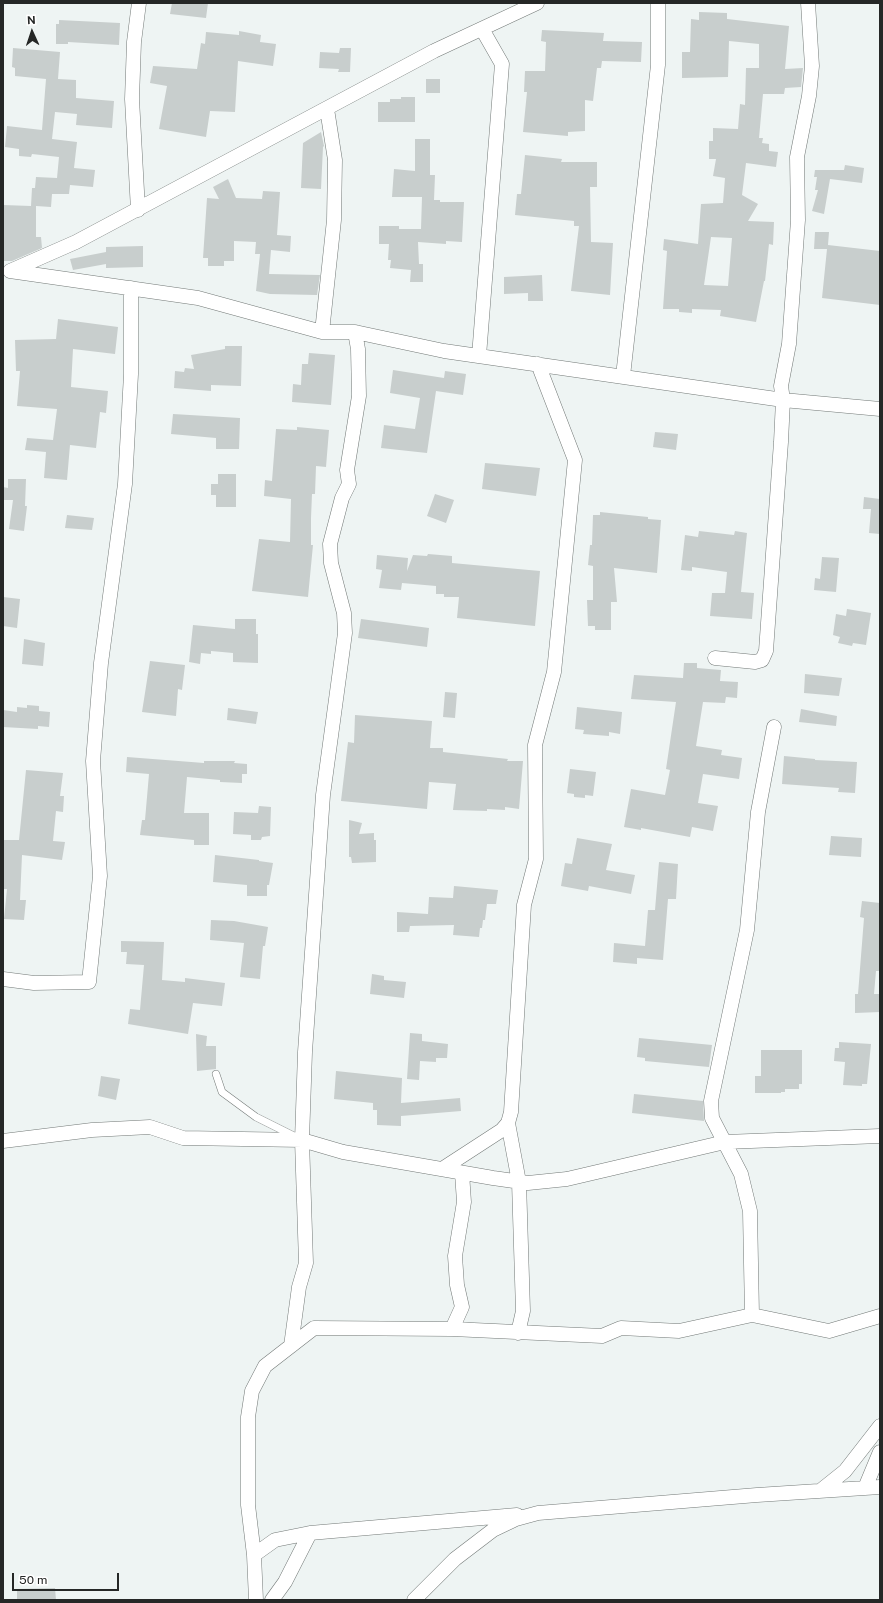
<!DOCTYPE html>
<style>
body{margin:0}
#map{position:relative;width:883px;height:1603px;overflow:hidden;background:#eef4f3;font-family:"Public Sans",sans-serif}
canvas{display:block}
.frame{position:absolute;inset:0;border:4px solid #252726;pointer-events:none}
.north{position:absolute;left:12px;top:12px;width:40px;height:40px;-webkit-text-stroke:3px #fff;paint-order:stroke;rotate:357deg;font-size:11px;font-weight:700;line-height:16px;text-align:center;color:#252726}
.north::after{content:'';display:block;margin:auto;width:14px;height:18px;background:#252726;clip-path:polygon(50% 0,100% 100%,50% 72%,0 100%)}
.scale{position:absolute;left:12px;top:1573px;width:107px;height:18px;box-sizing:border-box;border:2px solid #252726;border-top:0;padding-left:5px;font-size:12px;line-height:14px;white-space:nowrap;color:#252726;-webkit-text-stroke:3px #fff;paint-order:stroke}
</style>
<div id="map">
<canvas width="883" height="1603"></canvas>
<div class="frame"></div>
<div class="north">N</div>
<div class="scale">50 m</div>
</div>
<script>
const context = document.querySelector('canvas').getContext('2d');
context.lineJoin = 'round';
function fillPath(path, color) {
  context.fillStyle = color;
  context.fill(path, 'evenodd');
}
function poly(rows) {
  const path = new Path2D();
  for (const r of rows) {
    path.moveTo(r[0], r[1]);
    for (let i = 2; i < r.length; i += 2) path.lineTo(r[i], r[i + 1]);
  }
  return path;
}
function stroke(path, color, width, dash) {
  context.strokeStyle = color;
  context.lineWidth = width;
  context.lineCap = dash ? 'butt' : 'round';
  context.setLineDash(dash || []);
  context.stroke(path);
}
const building = poly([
 [172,3,208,3,206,18,170,14],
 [699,12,727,13,727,19,789,26,785,69,803,68,801,87,785,88,784,94,763,94,759,138,763,138,762,143,769,144,769,151,778,152,776,167,746,163,742,195,758,204,748,221,774,222,773,245,769,244,765,281,764,281,756,322,720,316,721,310,692,309,692,313,679,312,679,309,663,309,667,251,663,250,664,239,698,244,701,204,723,203,725,178,713,176,716,159,709,159,709,141,713,141,713,128,738,129,740,104,745,105,746,68,759,68,759,44,729,41,728,77,682,78,682,52,690,52,691,19,699,20],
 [711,237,732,238,728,286,704,285],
 [59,20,120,23,119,45,68,42,68,44,56,44,56,24,59,24],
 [542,30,604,33,603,41,642,42,641,62,602,61,601,68,597,68,593,101,585,100,585,131,568,132,568,136,523,132,527,92,524,92,525,71,545,71,546,42,541,41],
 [239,31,261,35,260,42,276,44,273,66,238,61,235,112,210,111,206,137,159,129,167,86,150,83,153,66,197,69,201,43,205,44,206,32,239,35],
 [13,48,60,52,58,79,76,80,76,98,114,101,112,128,76,125,77,114,55,112,52,139,77,142,74,168,95,170,93,187,70,185,69,194,52,194,51,207,36,206,36,237,41,237,42,248,12,261,3,261,3,205,31,206,32,188,35,188,36,177,57,178,59,157,32,154,31,157,19,156,19,149,5,147,7,126,42,130,46,79,15,76,15,68,12,67],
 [340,48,351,48,350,72,338,72,339,69,319,68,320,52,339,53],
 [426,79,440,79,440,93,426,93],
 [401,97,415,97,415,122,378,122,378,102,390,102,390,99,401,99],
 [321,132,324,146,323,147,321,189,301,188,303,143],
 [415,139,430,139,430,175,435,175,434,200,440,200,440,202,464,202,462,242,446,241,446,244,418,242,419,264,423,264,423,282,410,282,411,270,390,268,391,260,388,260,389,244,379,244,379,226,399,226,399,229,421,229,422,197,392,197,394,169,415,171],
 [525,155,562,159,561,162,597,162,597,187,590,187,591,242,613,243,610,295,571,291,579,226,574,226,574,221,515,215,517,194,521,194],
 [845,165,864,168,862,183,830,179,824,214,812,211,818,190,815,190,817,177,814,177,815,170,844,170],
 [228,179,236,198,262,199,263,191,280,192,277,235,291,236,290,252,271,250,269,274,320,275,317,295,270,294,256,291,260,254,255,254,256,242,234,241,234,261,224,261,224,266,208,266,208,258,203,258,207,198,219,199,213,187],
 [815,232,829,232,828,245,880,251,880,305,822,298,827,249,814,249],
 [143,246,143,267,106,268,106,264,73,270,70,259,106,252,106,247],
 [542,275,543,301,528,301,528,293,504,294,504,277],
 [58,319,118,327,115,354,73,349,71,387,108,391,106,413,100,412,96,448,70,445,67,480,44,478,46,452,25,450,27,438,53,440,57,409,17,406,20,371,16,371,15,340,56,339],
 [225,346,242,346,241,386,211,385,211,391,174,388,175,371,184,372,185,368,194,369,191,355,225,349],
 [309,353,335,355,331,405,292,402,293,384,301,385,302,364,308,364],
 [393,370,444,378,445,371,466,374,463,395,436,391,427,453,381,448,384,425,415,429,420,398,390,393],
 [173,414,240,418,239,449,216,449,216,438,171,434],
 [297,427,329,430,326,467,316,466,315,494,312,494,311,518,311,545,313,545,308,597,252,591,259,539,290,542,291,499,264,496,265,480,272,481,276,429,297,430],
 [655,432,678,434,676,450,653,447],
 [485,463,540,468,536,496,482,489],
 [218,474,236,474,236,507,216,507,216,495,211,495,211,484,218,484],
 [8,479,26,479,25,506,27,506,24,531,9,529,13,500,3,500,3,487,8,488],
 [435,494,454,500,446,523,427,516],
 [864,497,880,499,880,534,869,533,871,509,863,509],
 [600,512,648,517,648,519,661,520,657,573,614,568,617,602,611,602,611,630,595,630,595,626,588,626,587,600,593,600,593,566,588,565,590,545,592,545,593,515,600,515],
 [67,515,94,518,92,530,65,528],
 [699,531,734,535,735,531,747,533,741,592,754,593,752,619,710,616,712,593,725,593,727,572,692,567,692,571,681,570,685,535,698,537],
 [428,554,452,556,452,563,540,571,535,626,457,618,459,597,444,597,444,594,436,594,436,586,402,583,401,590,379,588,382,570,376,569,377,555,408,558,407,571,413,555,427,556],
 [822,557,839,558,836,592,814,590,815,578,820,579],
 [3,597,20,599,17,628,3,626],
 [847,609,871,613,866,645,853,643,852,646,838,643,840,637,833,635,836,614,846,616],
 [235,619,256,619,256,634,258,634,258,663,233,662,233,653,211,651,211,654,201,653,200,664,189,662,193,625,235,629],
 [361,619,429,628,427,647,358,638],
 [24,639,45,643,43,666,22,664],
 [150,661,185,665,182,690,178,689,176,716,142,712],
 [684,663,697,663,697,668,721,670,720,681,738,682,737,698,726,697,725,703,703,702,696,746,722,750,721,755,742,758,739,779,703,774,698,803,718,806,713,831,692,827,690,837,641,828,641,830,624,827,631,789,665,795,670,770,666,769,676,702,631,699,634,675,683,678],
 [805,674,842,678,839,696,804,693],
 [445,692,457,693,455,718,443,717],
 [27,705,39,706,39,711,50,712,49,727,38,726,38,729,3,727,3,710,17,712,17,707,27,708],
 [577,707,622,712,620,734,609,732,609,736,583,734,584,730,575,729],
 [228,708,258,712,256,724,227,720],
 [801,709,837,716,836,726,799,722],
 [355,715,432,721,430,748,443,748,443,752,508,759,507,761,523,761,519,809,505,807,505,810,487,809,487,811,453,810,456,784,429,782,427,809,341,801,348,742,354,743],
 [784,756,815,759,815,760,857,762,855,793,838,792,839,788,782,784],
 [127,757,204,763,204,761,235,761,234,763,247,764,247,774,242,774,242,783,220,782,220,780,187,777,184,813,209,813,209,845,194,845,194,840,140,835,142,820,145,820,149,774,126,772],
 [570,769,596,772,593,796,585,795,585,798,574,797,574,794,567,793],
 [26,770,63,773,60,796,64,796,63,812,56,811,53,841,65,842,62,860,22,855,20,900,26,900,24,920,4,919,7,889,3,889,3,840,19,840],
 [259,806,271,807,270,836,262,837,261,840,251,840,251,835,233,834,234,812,258,813],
 [349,820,362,823,359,834,374,833,374,840,376,840,376,862,352,863,351,857,349,857],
 [831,836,862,838,861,857,829,855],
 [577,838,612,844,606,870,635,875,631,894,589,886,588,891,561,886,565,863,572,864],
 [215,855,259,860,259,861,273,863,269,885,267,885,267,896,247,896,247,885,213,882],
 [659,862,678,864,676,899,668,899,663,960,637,958,637,964,613,962,614,943,645,946,648,910,655,910],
 [454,886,498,890,496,904,487,904,485,920,483,920,482,928,480,928,479,937,453,935,454,925,410,926,409,932,397,932,397,912,428,914,429,897,453,898],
 [862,901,880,903,880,971,876,971,874,994,880,994,880,1012,855,1013,855,994,858,994,864,918,860,917],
 [211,920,234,921,268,927,265,946,263,946,260,979,240,977,244,943,210,940],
 [121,941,164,942,162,980,185,982,185,978,225,983,222,1006,193,1003,188,1034,128,1024,130,1009,140,1010,144,965,126,964,127,952,121,952],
 [372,974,384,976,384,980,406,982,404,998,370,994],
 [410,1033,422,1034,422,1041,448,1044,447,1058,436,1058,436,1062,420,1061,419,1080,407,1079],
 [196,1034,207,1036,206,1046,216,1046,216,1069,197,1071],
 [639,1038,712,1045,709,1067,645,1061,645,1058,637,1057],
 [839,1042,871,1044,867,1084,862,1084,862,1086,843,1085,845,1062,834,1061,835,1048,839,1048],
 [761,1050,802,1050,802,1084,799,1084,799,1089,785,1089,785,1092,781,1092,781,1093,755,1093,755,1076,761,1076],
 [336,1071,402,1078,401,1103,460,1098,461,1111,401,1116,401,1126,377,1125,377,1110,373,1110,373,1103,334,1099],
 [101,1076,120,1079,116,1100,98,1096],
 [634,1094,703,1101,704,1121,632,1113],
 [55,1588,56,1600,17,1600,17,1589]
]);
const service = poly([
 [216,1074,222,1092,256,1117,296,1137]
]);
const minor = poly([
 [138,210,132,99,134,42,139,3],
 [10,271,198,298,322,332,355,332,444,351,783,400,880,409],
 [10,271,76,242,434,51,537,3],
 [322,332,334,220,335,160,327,109],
 [355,332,358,349,359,396,347,470,349,484,342,498,330,544,331,563,344,613,345,633,323,795,305,1052,302,1140,343,1152,493,1178,528,1183,567,1179,725,1142,880,1136],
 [479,356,502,64,482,29],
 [623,376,658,65,658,3],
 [715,658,755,662,762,660,766,651,781,442,783,400,781,386,789,344,798,220,797,157,809,96,812,66,808,3],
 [3,979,34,983,89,982,100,876,93,761,101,663,125,484,131,374,131,288],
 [508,1123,519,1182,523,1311,518,1333],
 [3,1141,92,1130,150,1127,183,1138,302,1140,306,1263,299,1287,291,1346],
 [442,1169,502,1130,508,1123,511,1112,524,905,536,859,535,745,554,672,575,460,538,364],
 [752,1315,750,1211,741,1174,712,1118,711,1101,747,930,758,812,774,727],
 [452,1329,462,1307,457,1285,455,1256,464,1202,462,1173],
 [865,1488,880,1452],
 [820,1491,845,1471,880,1426],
 [254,1555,275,1540,310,1533,517,1515],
 [256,1600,254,1555,248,1505,248,1417,252,1391,265,1366,314,1328,452,1329,602,1336,621,1328,679,1331,752,1315,829,1331,880,1316],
 [272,1600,285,1582,310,1533],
 [414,1600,455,1559,493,1530,516,1519,538,1513,757,1495,880,1487]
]);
fillPath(building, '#c8cecd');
stroke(service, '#737977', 8);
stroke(minor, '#737977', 15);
stroke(service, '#fff', 7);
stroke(minor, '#fff', 14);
</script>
